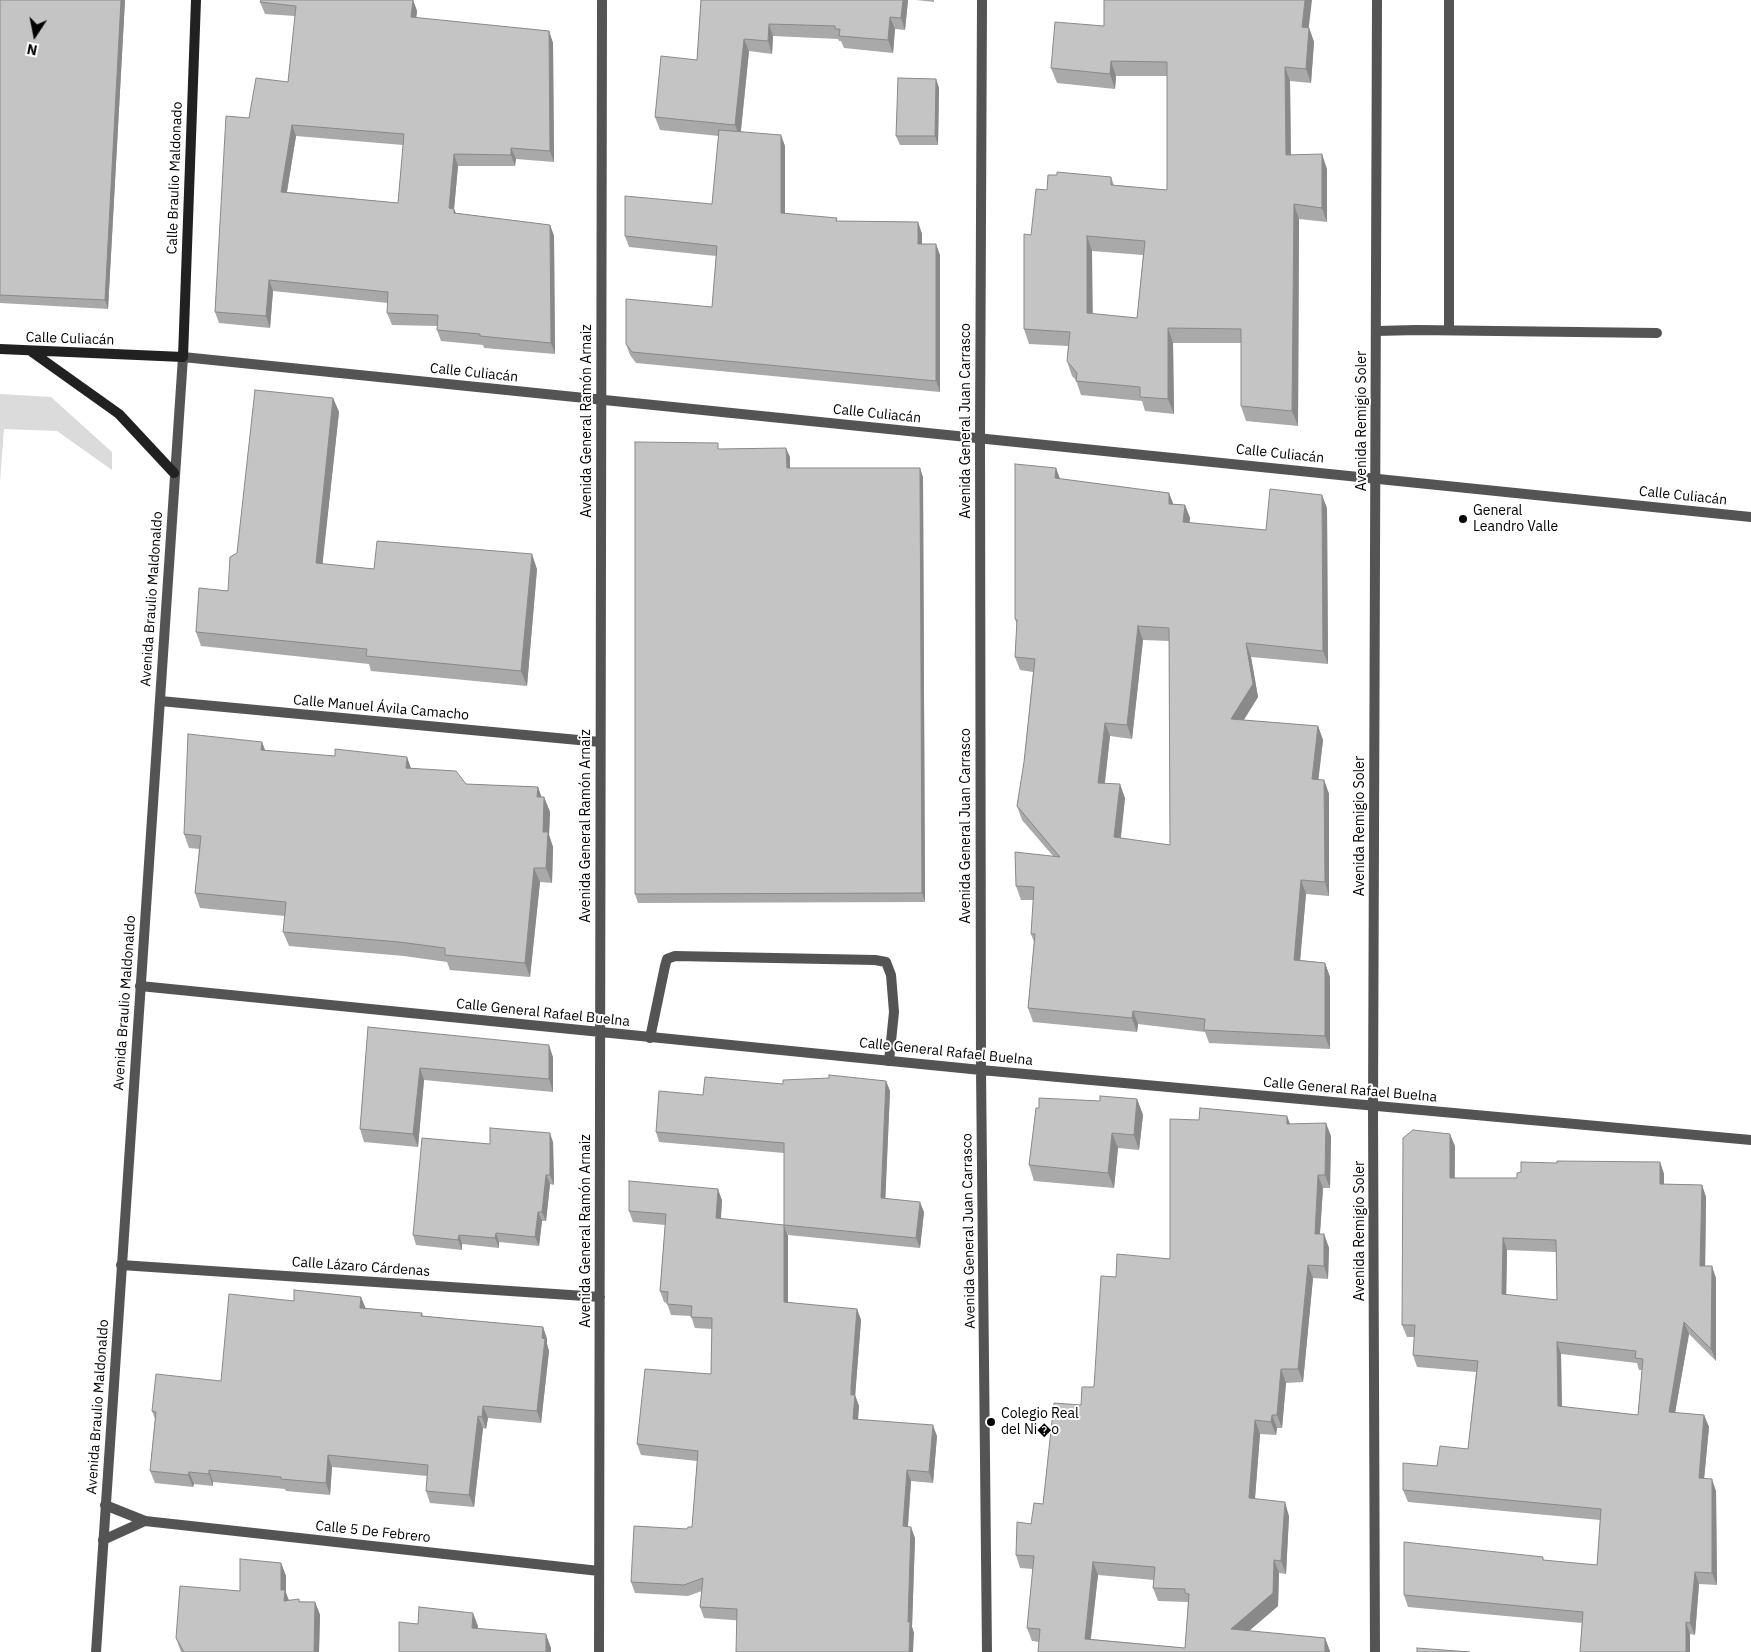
<!DOCTYPE html>
<meta charset="utf-8">
<style>
body{margin:0}
#map{position:relative;width:1751px;height:1652px;overflow:hidden;background:#fff;font-family:"IBM Plex Sans",sans-serif}
canvas{display:block}
.north{position:absolute;left:10px;top:10px;width:50px;height:50px;-webkit-text-stroke:4px #fff;paint-order:stroke;rotate:191deg;font-size:14px;font-weight:700;line-height:20px;text-align:center;color:#000}
.north::after{content:'';display:block;margin:auto;width:18px;height:22px;background:#000;clip-path:polygon(50% 0,100% 100%,50% 72%,0 100%)}
</style>
<div id="map">
<canvas width="1751" height="1652"></canvas>
<div class="north">N</div>
</div>
<script>
const context = document.querySelector('canvas').getContext('2d');
context.lineJoin = 'round';
function fillPath(path, color) {
  context.fillStyle = color;
  context.fill(path, 'evenodd');
}
function poly(rows) {
  const path = new Path2D();
  for (const r of rows) {
    path.moveTo(r[0], r[1]);
    for (let i = 2; i < r.length; i += 2) path.lineTo(r[i], r[i + 1]);
  }
  return path;
}
function stroke(path, color, width, dash) {
  context.strokeStyle = color;
  context.lineWidth = width;
  context.lineCap = dash ? 'butt' : 'round';
  context.setLineDash(dash || []);
  context.stroke(path);
}
function drawText(font, color, halo, rows, align = 'center') {
  context.font = font + ' "IBM Plex Sans",sans-serif';
  context.lineWidth = 4;
  context.setLineDash([]);
  context.textBaseline = 'middle';
  context.strokeStyle = halo;
  context.fillStyle = color;
  for (const [text, x, y, turn = 0] of rows) {
    context.save();
    context.translate(x, y);
    context.rotate((+turn || 0) * Math.PI / 180);
    context.textAlign = isNaN(turn) ? turn : align;
    if (halo) context.strokeText(text, 0, 0);
    context.fillText(text, 0, 0);
    context.restore();
  }
}
const green = poly([
 [0,394,51,397,112,452,112,470,57,431,4,429,0,482]
]);
const service = poly([
 [1449,0,1449,330],
 [1376,331,1417,330,1657,333],
 [650,1038,665,966,667,959,675,956,875,960,886,962,891,975,894,1012,889,1061]
]);
const minor = poly([
 [982,0,980,438,981,1070,987,1652],
 [160,701,600,742],
 [140,986,981,1070,1751,1140],
 [121,1265,600,1297],
 [105,1505,145,1521,599,1571],
 [103,1540,145,1521],
 [599,1652,602,0],
 [1375,1652,1373,1107,1377,0]
]);
const tertiary = poly([
 [96,1652,183,357,1751,517]
]);
const secondary = poly([
 [0,349,183,357,196,0],
 [32,352,119,414,174,473]
]);
const wall = poly([
 [0,0,125,0,108,309,0,303],
 [413,0,417,11,416,18,549,31,553,43,554,162,516,159,515,166,458,166,454,209,456,213,550,225,554,236,555,354,484,348,483,345,441,341,437,330,438,326,392,325,387,313,388,303,273,291,270,328,219,323,215,312,249,118,288,82,295,16,265,14,260,2],
 [296,136,403,145,398,203,287,192],
 [701,0,908,0,905,30,895,29,893,53,844,48,841,41,839,41,838,39,773,36,772,54,749,51,741,131,785,146,785,213,838,221,918,222,922,234,922,244,940,255,940,392,636,363,630,355,626,344,712,307,716,256,629,247,625,236,712,204,719,136,660,130,655,117,697,60],
 [916,0,934,0,934,2],
 [1104,26,1309,28,1314,42,1311,83,1290,81,1291,155,1327,169,1327,222,1299,219,1298,426,1246,421,1241,406,1241,343,1173,343,1174,414,1145,411,1142,401,1081,395,1076,380,1072,376,1067,361,1068,346,1029,344,1024,329,1031,235,1047,190,1111,177,1114,185,1167,190,1167,76,1116,76,1115,89,1057,83,1051,68],
 [1092,251,1143,255,1137,318,1092,314],
 [936,79,939,88,938,145,900,145,896,136],
 [333,398,339,412,322,564,374,569,537,569,527,686,371,671,369,664,201,646,196,632,228,591,237,553],
 [720,449,790,457,790,468,923,477,925,902,638,903,635,894],
 [1056,468,1060,479,1169,493,1173,504,1185,505,1190,518,1189,523,1266,530,1327,508,1328,664,1251,657,1258,697,1244,720,1318,726,1323,740,1318,780,1324,780,1329,794,1329,896,1306,894,1300,960,1325,963,1330,977,1330,1049,1209,1043,1205,1032,1138,1024,1137,1032,1033,1022,1028,1008,1034,942,1031,934,1034,900,1021,900,1016,886,1053,856,1022,820,1017,806,1024,762,1033,672,1020,670,1015,657,1017,625,1015,619],
 [1143,640,1169,641,1170,845,1121,838,1125,798,1105,783,1110,736,1132,739],
 [262,742,265,750,411,768,466,784,538,787,541,797,544,797,550,812,549,835,553,847,552,883,540,882,530,977,450,970,447,962,404,956,289,946,283,932,285,916,200,908,195,893,199,849,189,848,184,834],
 [368,1027,553,1057,553,1092,424,1080,418,1147,364,1142,360,1129],
 [886,1081,890,1091,885,1198,924,1212,920,1248,788,1235,784,1225,784,1153,659,1142,656,1132,703,1095,783,1084],
 [1137,1099,1143,1115,1139,1150,1118,1148,1114,1188,1034,1181,1029,1165,1039,1108,1100,1101],
 [1290,1124,1331,1136,1330,1188,1323,1188,1320,1234,1324,1234,1329,1248,1328,1279,1313,1278,1303,1382,1286,1383,1282,1428,1277,1428,1276,1435,1260,1434,1255,1498,1289,1516,1286,1574,1279,1573,1278,1606,1249,1631,1325,1638,1330,1652,1038,1652,1039,1642,1032,1641,1027,1628,1033,1569,1020,1568,1016,1555,1043,1504,1081,1405,1094,1387,1116,1277,1170,1259],
 [1098,1575,1154,1580,1153,1588,1158,1601,1188,1602,1188,1604,1185,1648,1091,1639],
 [553,1142,554,1185,550,1184,546,1221,542,1221,539,1246,499,1242,499,1248,462,1244,462,1250,416,1245,413,1235,490,1144],
 [1455,1146,1455,1178,1517,1178,1521,1172,1557,1163,1660,1162,1664,1174,1664,1184,1702,1185,1706,1197,1705,1266,1716,1278,1716,1361,1689,1334,1675,1413,1704,1415,1709,1427,1704,1479,1716,1491,1717,1585,1699,1584,1695,1635,1690,1634,1690,1652,1580,1652,1582,1623,1408,1607,1404,1595,1544,1561,1597,1565,1600,1520,1408,1502,1403,1490,1437,1466,1468,1449,1476,1372,1417,1367,1413,1355,1414,1337,1407,1337,1402,1325],
 [1507,1250,1556,1252,1557,1300,1506,1295],
 [1561,1354,1637,1363,1639,1370,1642,1370,1638,1415,1562,1407],
 [722,1200,721,1219,784,1225,788,1236,788,1303,857,1309,861,1320,855,1395,859,1406,858,1420,937,1436,933,1483,911,1481,908,1527,915,1538,912,1627,914,1633,704,1618,700,1607,702,1591,688,1596,635,1593,631,1582,687,1529,692,1527,697,1461,641,1455,637,1444,711,1374,712,1329,695,1328,691,1316,671,1315,667,1303,664,1302,660,1291,665,1225,633,1222,629,1211],
 [361,1297,365,1308,422,1313,423,1316,543,1327,547,1339,547,1344,549,1351,541,1423,488,1418,486,1429,483,1428,474,1507,430,1503,426,1491,427,1476,332,1467,330,1495,286,1491,285,1489,213,1482,213,1486,194,1484,193,1487,155,1483,150,1471,155,1419,152,1411,221,1381,294,1301],
 [281,1563,286,1576,286,1593,289,1601,315,1602,320,1615,319,1652,181,1652,176,1638,240,1591]
]);
const shadedWall = poly([
 [121,0,125,0,108,309,105,300],
 [413,0,417,11,415,29,411,17],
 [903,0,908,0,905,30,901,18],
 [1305,0,1312,0,1307,42,1302,27],
 [890,17,895,29,893,53,888,40],
 [769,24,773,36,772,54,768,41],
 [1309,28,1314,42,1311,83,1306,69],
 [549,31,553,43,554,162,550,151],
 [744,39,749,51,740,138,735,125],
 [1111,61,1116,76,1115,89,1110,74],
 [1285,67,1290,81,1291,170,1286,155],
 [936,79,939,88,938,145,935,136],
 [292,125,296,136,285,203,281,192],
 [781,135,785,146,785,224,781,213],
 [511,148,516,159,515,166,511,155],
 [454,154,458,166,454,209,458,220,449,208],
 [1322,154,1327,169,1327,222,1322,208],
 [1294,204,1299,219,1298,426,1292,411],
 [918,222,922,234,922,255,918,244],
 [550,225,554,236,555,354,551,343],
 [1087,236,1092,251,1093,328,1087,313],
 [936,244,940,255,940,392,936,381],
 [269,280,273,291,270,328,266,316],
 [1168,328,1173,343,1174,414,1168,399],
 [333,398,339,412,321,578,316,563],
 [786,448,790,457,790,476,787,468],
 [920,468,923,477,925,902,922,893],
 [1056,468,1061,482,1055,478],
 [1169,493,1174,506,1169,504],
 [1322,495,1327,508,1328,664,1323,651],
 [1185,505,1190,518,1188,536,1183,522],
 [532,554,537,569,527,686,521,671],
 [1138,626,1143,640,1132,739,1127,725],
 [1246,643,1251,657,1258,697,1236,732,1231,719],
 [1105,723,1110,736,1103,796,1098,783],
 [1318,726,1323,740,1317,792,1312,779],
 [262,742,267,756,261,750],
 [407,757,412,771,406,768],
 [1324,780,1329,794,1329,896,1325,882],
 [1120,784,1125,798,1119,851,1114,837],
 [538,787,543,801,537,797],
 [544,797,550,812,549,835,553,847,552,883,546,868,543,832],
 [534,868,540,882,530,977,525,963],
 [1301,880,1306,894,1299,973,1294,960],
 [1325,963,1330,977,1330,1049,1325,1036],
 [1133,1011,1138,1024,1137,1032,1132,1018],
 [549,1045,553,1057,553,1092,549,1079],
 [420,1068,424,1080,418,1147,413,1134],
 [886,1081,890,1091,885,1208,881,1198],
 [1137,1099,1143,1115,1139,1150,1134,1135],
 [1287,1116,1292,1129,1287,1124],
 [1326,1123,1331,1136,1330,1188,1325,1175],
 [550,1133,553,1142,554,1185,550,1175],
 [1112,1133,1118,1148,1114,1188,1108,1173],
 [1450,1134,1455,1146,1454,1190,1450,1178],
 [1660,1162,1664,1174,1664,1196,1660,1184],
 [546,1175,550,1184,546,1221,542,1212],
 [1318,1175,1323,1188,1319,1247,1315,1234],
 [1702,1185,1706,1197,1705,1278,1700,1266],
 [718,1189,722,1200,720,1229,716,1218],
 [920,1202,924,1212,920,1248,916,1238],
 [538,1212,542,1221,539,1246,535,1237],
 [784,1225,788,1236,788,1313,784,1302],
 [496,1233,499,1242,499,1248,495,1238],
 [1324,1234,1329,1248,1328,1279,1324,1266],
 [459,1235,462,1244,462,1250,458,1240],
 [1503,1238,1507,1250,1506,1306,1502,1294],
 [1308,1265,1313,1278,1303,1382,1298,1369],
 [1712,1266,1716,1278,1716,1361,1711,1349],
 [361,1297,366,1309,360,1308],
 [857,1309,861,1320,855,1398,855,1395,859,1406,857,1430,853,1419,851,1387],
 [1684,1322,1689,1334,1673,1424,1669,1412],
 [543,1327,547,1339,547,1344,549,1351,541,1423,537,1411,542,1338],
 [1557,1342,1561,1354,1562,1418,1558,1406],
 [1281,1369,1286,1383,1282,1428,1277,1415],
 [483,1406,488,1418,486,1429,482,1417],
 [1272,1415,1277,1428,1276,1435,1271,1422],
 [1704,1415,1709,1427,1703,1490,1699,1478],
 [478,1416,483,1428,474,1507,469,1495],
 [1255,1420,1260,1434,1254,1511,1249,1498],
 [933,1425,937,1436,933,1483,929,1472],
 [328,1455,332,1467,330,1495,326,1483],
 [209,1470,213,1482,213,1486,209,1474],
 [907,1470,911,1481,907,1537,903,1526],
 [189,1472,194,1484,193,1487,188,1475],
 [1712,1479,1716,1491,1717,1585,1712,1573],
 [1285,1502,1289,1516,1286,1574,1281,1561],
 [911,1527,915,1538,912,1627,914,1633,913,1652,909,1652,908,1622],
 [1274,1560,1279,1573,1278,1606,1236,1642,1231,1629],
 [1093,1562,1098,1575,1089,1652,1085,1639],
 [281,1563,286,1576,286,1593,290,1603,289,1614,281,1590],
 [1695,1572,1699,1584,1695,1635,1690,1623],
 [315,1602,320,1615,319,1652,314,1652],
 [473,1613,478,1626,476,1641,472,1628],
 [1686,1622,1690,1634,1690,1652,1686,1652],
 [546,1634,551,1648,551,1652,546,1652],
 [1325,1638,1330,1651,1330,1652,1325,1652]
]);
const building = poly([
 [0,0,121,0,105,300,0,295,0,0],
 [261,0,413,0,411,17,549,31,550,151,511,148,511,155,454,154,449,208,454,209,454,213,550,225,551,343,480,336,480,334,437,330,438,315,387,313,388,292,269,280,266,316,215,312,226,116,249,118,256,78,288,82,296,6,260,2,261,0],
 [292,125,404,134,398,203,281,192,292,125],
 [701,0,903,0,901,18,890,17,888,40,839,36,840,29,835,29,835,26,769,24,768,41,744,39,735,125,655,117,661,56,697,60,701,0],
 [1104,0,1305,0,1302,27,1309,28,1306,69,1285,67,1286,155,1322,154,1322,208,1294,204,1292,411,1241,406,1241,329,1168,328,1168,399,1140,397,1140,387,1076,381,1077,373,1067,361,1070,332,1024,329,1024,234,1031,235,1036,189,1047,190,1048,175,1057,175,1057,172,1111,177,1111,185,1167,190,1167,62,1111,61,1110,74,1051,68,1055,22,1104,26,1104,0],
 [1087,236,1145,241,1137,318,1087,313,1087,236],
 [898,78,936,79,935,136,896,136,898,78],
 [719,130,781,135,781,213,837,218,836,221,918,222,918,244,936,244,936,381,632,352,626,344,626,299,712,307,717,246,625,236,625,196,712,204,719,130],
 [255,390,333,398,316,563,374,569,377,541,532,554,521,671,366,656,367,649,196,632,199,588,228,591,230,557,237,553,255,390],
 [635,442,718,443,718,449,786,448,787,468,920,468,922,893,635,894,635,442],
 [1015,464,1056,468,1055,478,1169,493,1169,504,1185,505,1183,522,1266,530,1270,489,1322,495,1323,651,1246,643,1253,684,1231,719,1318,726,1312,779,1324,780,1325,882,1301,880,1294,960,1325,963,1325,1036,1204,1030,1205,1019,1133,1011,1132,1018,1028,1008,1035,934,1031,934,1034,887,1016,886,1015,852,1060,857,1017,806,1024,762,1035,659,1015,657,1017,620,1015,619,1015,464],
 [1138,626,1169,628,1170,845,1114,837,1120,784,1098,783,1105,723,1127,725,1138,626],
 [188,734,262,742,261,750,335,756,335,749,407,757,406,768,456,771,466,784,538,787,537,797,544,797,543,832,548,832,546,868,534,868,525,963,445,955,445,948,399,942,283,932,286,902,195,893,201,836,184,834,188,734],
 [368,1027,549,1045,549,1079,420,1068,413,1134,360,1129,368,1027],
 [829,1075,886,1081,881,1198,920,1202,916,1238,784,1225,784,1143,656,1132,659,1091,703,1095,705,1077,783,1084,783,1080,829,1078,829,1075],
 [1100,1096,1137,1099,1134,1135,1112,1133,1108,1173,1029,1165,1036,1108,1039,1108,1039,1098,1100,1101,1100,1096],
 [1200,1108,1287,1116,1287,1124,1326,1123,1325,1175,1318,1175,1315,1234,1324,1234,1324,1266,1308,1265,1298,1369,1281,1369,1277,1415,1272,1415,1271,1422,1255,1420,1249,1498,1285,1502,1281,1561,1274,1560,1273,1593,1231,1629,1325,1638,1325,1652,1038,1652,1040,1629,1027,1628,1034,1556,1016,1555,1017,1522,1031,1524,1034,1503,1043,1504,1054,1403,1081,1405,1082,1387,1094,1387,1101,1276,1116,1277,1117,1254,1170,1259,1170,1119,1199,1120,1200,1108],
 [1093,1562,1155,1567,1153,1588,1185,1589,1185,1593,1189,1594,1185,1648,1085,1639,1093,1562],
 [490,1128,550,1133,550,1175,546,1175,542,1212,538,1212,535,1237,496,1233,495,1238,459,1235,458,1240,413,1235,422,1138,490,1144,490,1128],
 [1413,1130,1450,1134,1450,1178,1517,1178,1517,1173,1521,1172,1521,1162,1557,1163,1557,1161,1660,1162,1660,1184,1702,1185,1700,1266,1712,1266,1711,1349,1684,1322,1669,1412,1704,1415,1699,1478,1712,1479,1712,1573,1695,1572,1690,1623,1686,1622,1686,1652,1580,1652,1583,1612,1404,1595,1404,1542,1543,1557,1543,1560,1597,1565,1601,1509,1403,1490,1403,1463,1437,1466,1440,1446,1468,1449,1478,1361,1413,1355,1415,1325,1402,1325,1403,1138,1413,1130],
 [1503,1238,1556,1240,1557,1300,1502,1294,1503,1238],
 [1557,1342,1636,1351,1635,1358,1643,1359,1638,1415,1558,1406,1557,1342],
 [629,1181,718,1189,716,1218,784,1225,784,1302,857,1309,851,1387,851,1395,855,1395,853,1419,933,1425,929,1472,907,1470,903,1526,911,1527,908,1622,910,1622,909,1652,736,1652,737,1609,700,1607,703,1578,684,1585,631,1582,634,1526,687,1529,688,1527,692,1527,698,1451,637,1444,645,1369,711,1374,712,1318,691,1317,692,1306,667,1304,668,1292,660,1291,666,1214,629,1211,629,1181],
 [294,1290,361,1297,360,1308,422,1313,421,1316,543,1327,542,1338,545,1339,537,1411,483,1406,482,1417,478,1416,469,1495,426,1491,428,1465,328,1455,326,1483,281,1479,281,1477,209,1470,209,1474,189,1472,188,1475,150,1471,156,1412,152,1411,156,1374,221,1381,229,1294,294,1301,294,1290],
 [240,1559,281,1563,281,1590,285,1590,284,1601,299,1599,299,1602,315,1602,314,1652,184,1652,176,1638,180,1586,240,1591,240,1559],
 [419,1607,473,1613,472,1628,546,1634,546,1652,399,1652,399,1622,418,1624,419,1607],
 [1417,1648,1470,1652,1417,1652,1417,1648]
]);
const markers = [
 [1463,519,5,"#000"],
 [991,1422,5,"#000"]
];
const streetNames = [
 ["Calle Braulio Maldonado",175,178,-88],
 ["Calle Culiacán",70,339,2],
 ["Calle Culiacán",474,373,6],
 ["Calle Culiacán",877,414,6],
 ["Avenida General Ramón Arnaiz",587,421,-90],
 ["Avenida General Juan Carrasco",966,421,-90],
 ["Avenida Remigio Soler",1362,421,-90],
 ["Calle Culiacán",1280,454,6],
 ["Calle Culiacán",1683,496,6],
 ["Avenida Braulio Maldonaldo",152,599,-86],
 ["Calle Manuel Ávila Camacho",381,708,5],
 ["Avenida General Ramón Arnaiz",586,826,-90],
 ["Avenida General Juan Carrasco",966,826,-90],
 ["Avenida Remigio Soler",1360,826,-90],
 ["Avenida Braulio Maldonaldo",125,1003,-86],
 ["Calle General Rafael Buelna",543,1013,6],
 ["Calle General Rafael Buelna",946,1052,6],
 ["Calle General Rafael Buelna",1350,1090,5],
 ["Avenida General Ramón Arnaiz",586,1231,-90],
 ["Avenida General Juan Carrasco",969,1231,-91],
 ["Avenida Remigio Soler",1360,1231,-90],
 ["Calle Lázaro Cárdenas",361,1267,4],
 ["Avenida Braulio Maldonaldo",98,1407,-86],
 ["Calle 5 De Febrero",373,1532,6]
];
const poiNames = [
 ["General",1473,511],
 ["Leandro Valle",1473,527],
 ["Colegio Real",1001,1414],
 ["del Ni�o",1001,1430]
];
fillPath(green, '#dbdbdb');
stroke(service, '#545454', 10);
stroke(minor, '#545454', 10);
stroke(tertiary, '#545454', 10);
stroke(secondary, '#212121', 10);
fillPath(wall, '#a9a9a9');
fillPath(shadedWall, '#898989');
fillPath(building, '#c4c4c4');
stroke(building, '#898989', 1);
for (const [x, y, r, color] of markers) {
  const dot = new Path2D();
  dot.arc(x, y, r, 0, 2 * Math.PI);
  context.fillStyle = color;
  context.fill(dot);
  stroke(dot, '#fff', 2);
}
drawText('14px', '#000', '#fff', streetNames);
drawText('14px', '#000', '#fff', poiNames, 'left');
</script>
